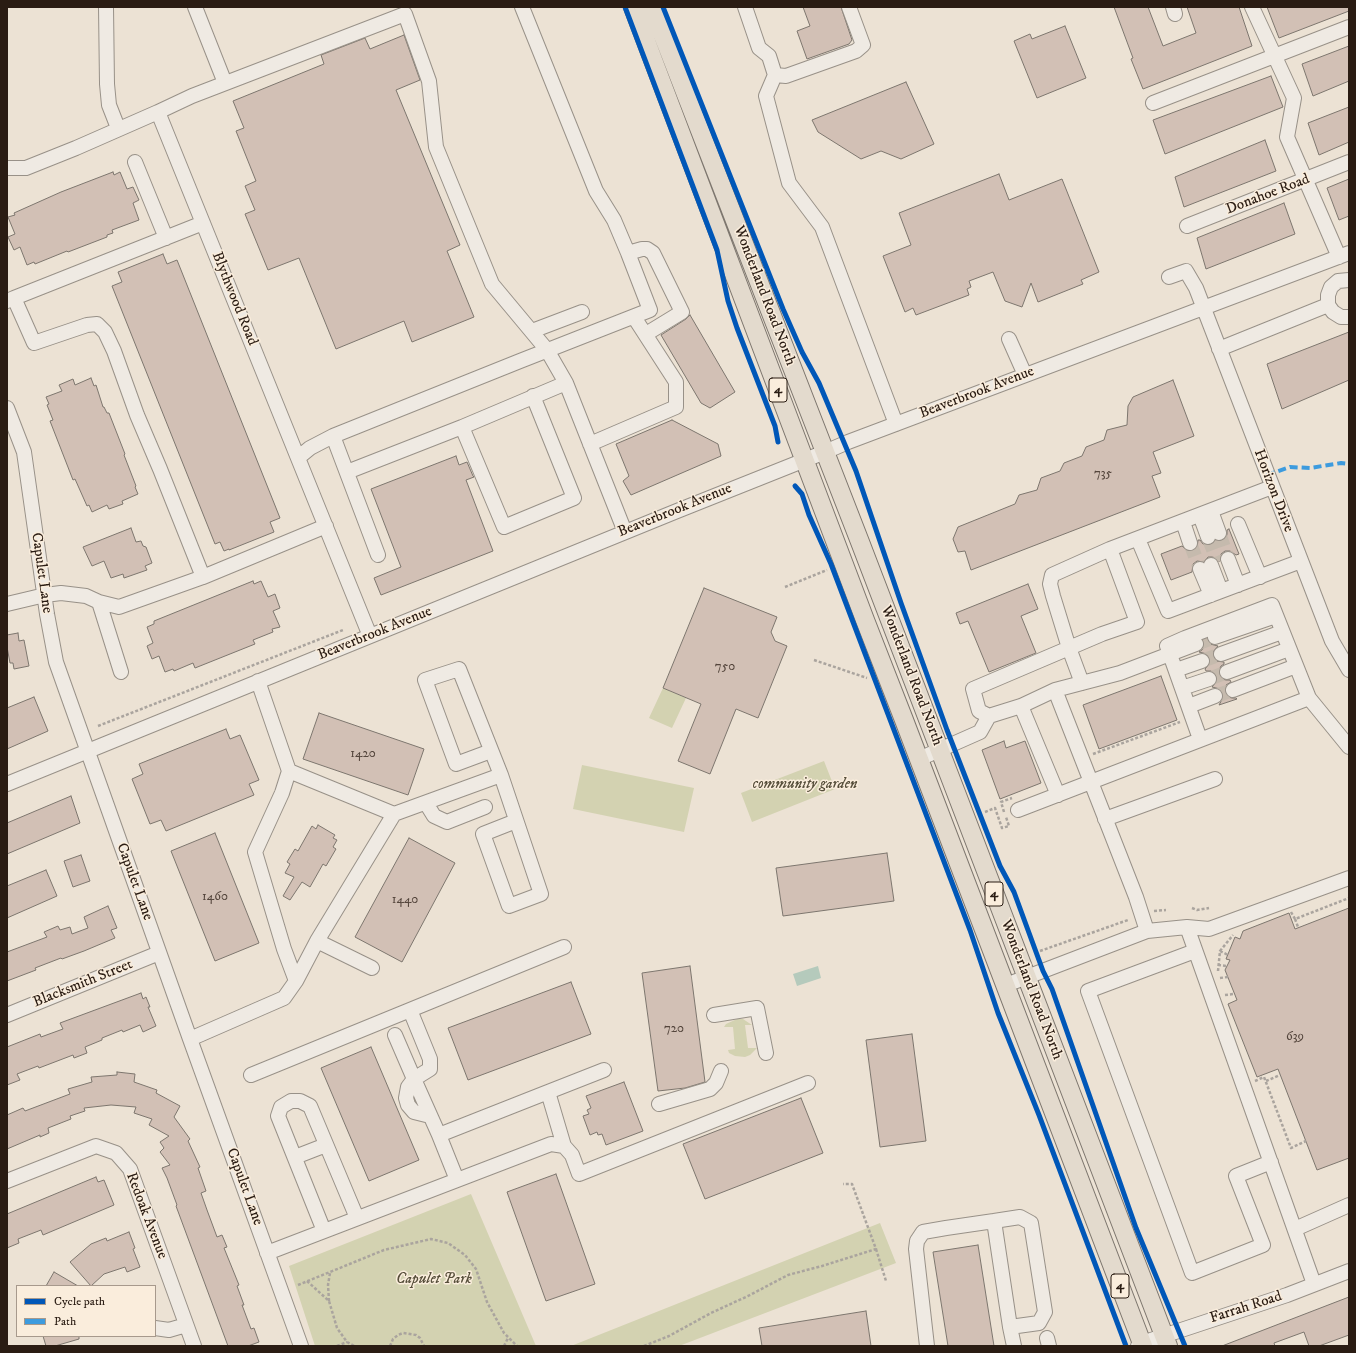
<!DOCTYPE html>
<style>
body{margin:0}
#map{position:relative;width:1356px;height:1353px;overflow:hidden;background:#ece2d4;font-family:"IM FELL DW Pica",serif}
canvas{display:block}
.frame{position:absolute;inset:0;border:8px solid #2a1c13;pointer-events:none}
.legend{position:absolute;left:16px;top:1285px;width:140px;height:52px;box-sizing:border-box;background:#faeddc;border:1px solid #a7998c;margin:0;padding:5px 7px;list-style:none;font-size:12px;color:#2a1c13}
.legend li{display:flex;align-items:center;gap:8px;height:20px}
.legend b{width:20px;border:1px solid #a7998c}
</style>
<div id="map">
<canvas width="1356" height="1353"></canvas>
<div class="frame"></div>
<ul class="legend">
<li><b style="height:5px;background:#0057b8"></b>Cycle path</li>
<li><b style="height:5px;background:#3d9bde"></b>Path</li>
</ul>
</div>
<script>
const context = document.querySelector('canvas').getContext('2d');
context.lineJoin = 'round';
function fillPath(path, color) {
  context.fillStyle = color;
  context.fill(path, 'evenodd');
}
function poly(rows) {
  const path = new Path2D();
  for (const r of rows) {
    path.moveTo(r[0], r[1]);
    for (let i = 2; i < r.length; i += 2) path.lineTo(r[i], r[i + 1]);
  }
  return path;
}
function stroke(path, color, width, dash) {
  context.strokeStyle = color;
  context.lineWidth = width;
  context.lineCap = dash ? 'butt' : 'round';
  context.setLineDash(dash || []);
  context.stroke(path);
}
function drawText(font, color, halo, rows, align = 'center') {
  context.font = font + ' "IM FELL DW Pica",serif';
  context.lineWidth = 3;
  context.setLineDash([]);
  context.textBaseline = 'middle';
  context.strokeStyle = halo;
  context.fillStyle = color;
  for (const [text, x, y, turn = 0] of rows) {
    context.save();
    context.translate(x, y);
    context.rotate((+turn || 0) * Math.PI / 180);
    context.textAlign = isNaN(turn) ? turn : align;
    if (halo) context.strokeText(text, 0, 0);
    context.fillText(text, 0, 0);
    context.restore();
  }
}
const green = poly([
 [663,688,686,698,672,728,649,718],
 [824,761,835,789,752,822,741,793],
 [582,765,694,788,684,832,573,809],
 [737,1019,743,1019,752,1025,745,1025,748,1048,757,1048,750,1055,745,1057,735,1056,729,1053,728,1050,735,1049,733,1027,724,1027,726,1024],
 [471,1194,536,1346,315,1346,289,1266],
 [880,1223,896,1263,679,1346,571,1346]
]);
const water = poly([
 [818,966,821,978,797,986,793,974]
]);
const building = poly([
 [803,7,841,7,852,40,849,44,807,59,797,31,810,26,803,7],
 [1114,7,1148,7,1163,46,1196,33,1187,7,1239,7,1252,46,1143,89,1131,59,1133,58,1114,7],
 [1267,7,1349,7,1349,11,1279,38,1267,7],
 [1065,26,1086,78,1037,98,1014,41,1030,34,1032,39,1065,26],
 [404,35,420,80,396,90,460,245,447,251,474,317,412,342,404,321,336,349,299,258,268,270,245,214,255,210,245,186,256,181,236,131,244,128,233,101,324,64,321,55,365,38,370,49,404,35],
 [1349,46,1349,81,1313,96,1302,64,1349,46],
 [1271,76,1283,107,1165,154,1153,120,1271,76],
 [906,82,934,144,901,159,881,151,861,159,818,132,812,120,906,82],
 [1349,107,1349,142,1319,155,1308,123,1349,107],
 [1265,140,1276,171,1184,207,1175,177,1265,140],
 [113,172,114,175,120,172,127,189,133,187,139,200,133,203,139,220,112,230,113,233,107,235,107,237,68,252,67,251,35,264,34,262,27,265,20,247,14,250,8,237,15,234,8,217,15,215,14,213,61,192,113,172],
 [999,174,1009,200,1062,179,1099,272,1081,280,1083,284,1038,302,1031,283,1022,307,1005,301,993,272,969,281,971,287,967,289,969,295,916,315,913,308,905,312,883,256,911,245,899,213,999,174],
 [1349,179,1349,216,1339,220,1327,188,1349,179],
 [1284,203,1295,234,1206,269,1197,238,1284,203],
 [163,254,167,264,177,260,280,518,270,522,274,532,229,550,229,549,224,551,220,542,215,544,112,286,122,282,118,272,163,254],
 [690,315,735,392,710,408,701,403,661,335,686,319,690,315],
 [1349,332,1349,380,1282,409,1267,364,1349,332],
 [91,378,94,386,96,385,103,407,104,407,107,413,109,413,125,454,124,455,136,486,135,487,138,494,122,501,123,504,109,509,107,505,92,512,89,505,87,506,75,479,73,480,50,421,53,420,47,405,49,404,46,397,62,391,59,385,73,379,75,385,91,378],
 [1173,380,1194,436,1153,452,1161,473,1152,476,1160,497,971,570,965,551,958,552,953,539,958,527,1015,504,1019,495,1037,490,1041,478,1060,471,1064,463,1082,456,1086,447,1104,440,1107,430,1127,425,1128,406,1133,397,1173,380],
 [672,420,718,444,721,456,631,495,623,481,629,476,616,444,672,420],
 [456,456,459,465,467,462,473,476,474,477,466,480,493,551,381,595,374,578,401,567,371,489,456,456],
 [131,528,136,542,141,541,143,546,146,547,152,563,145,566,147,570,124,578,123,574,111,578,104,561,92,566,83,547,131,528],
 [1229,529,1239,554,1236,555,1230,551,1225,551,1221,554,1219,562,1216,558,1212,557,1208,557,1204,562,1197,561,1193,564,1192,572,1171,580,1161,554,1182,546,1188,551,1193,551,1197,548,1198,540,1200,540,1203,544,1207,545,1211,545,1215,540,1222,541,1226,538,1227,534,1227,530,1229,529],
 [253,581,254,584,261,581,268,597,275,594,280,608,273,611,280,627,272,629,273,632,253,640,255,644,195,668,193,663,174,671,173,669,165,672,159,656,152,659,147,646,153,643,147,627,154,624,154,621,253,581],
 [1028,584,1038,609,1021,616,1036,653,989,672,968,621,960,624,956,613,1028,584],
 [704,588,777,617,771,632,775,641,787,646,758,718,736,709,710,774,678,761,701,704,663,688,704,588],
 [18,633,19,641,24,640,29,666,14,669,13,663,10,663,7,647,7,635,18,633],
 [1207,639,1210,644,1218,646,1213,652,1213,657,1216,661,1224,662,1224,664,1221,666,1219,670,1219,675,1222,679,1226,680,1230,680,1231,682,1226,685,1225,689,1225,693,1228,697,1232,698,1236,698,1237,699,1219,705,1223,698,1223,693,1220,689,1212,687,1217,681,1217,676,1211,671,1206,671,1205,669,1210,663,1210,658,1207,654,1199,652,1202,650,1204,646,1203,640,1207,639],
 [1161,676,1177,720,1099,749,1083,705,1161,676],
 [34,697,48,731,7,749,7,708,34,697],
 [319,713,424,749,408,795,303,759,319,713],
 [226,729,230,739,240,735,259,780,249,784,254,795,166,831,161,820,150,824,132,779,143,774,139,764,226,729],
 [1004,741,1006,748,1025,741,1041,783,1000,799,982,750,1004,741],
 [71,796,80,823,7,854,7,823,71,796],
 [318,825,335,835,333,838,337,840,333,847,336,849,326,866,323,864,310,887,302,882,290,900,283,896,294,877,285,873,290,864,287,862,295,849,298,851,312,826,316,829,318,825],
 [215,833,259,943,215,961,171,851,215,833],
 [409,838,455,863,402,962,355,937,409,838],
 [887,853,894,901,783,916,776,868,887,853],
 [81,855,90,881,73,887,64,861,81,855],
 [46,870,57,896,7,918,7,886,46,870],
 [108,906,117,928,111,930,115,938,84,951,62,959,61,958,35,968,36,970,7,981,7,952,47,937,44,932,58,926,60,930,70,927,72,934,88,928,84,917,108,906],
 [1349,908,1349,1158,1317,1170,1278,1069,1257,1077,1228,1004,1237,1000,1225,970,1230,960,1226,959,1235,937,1240,939,1243,931,1289,913,1295,929,1349,908],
 [690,966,705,1082,685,1088,658,1091,642,973,690,966],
 [571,982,591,1034,468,1080,448,1028,571,982],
 [141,993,143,999,146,997,150,1007,148,1007,156,1026,143,1032,140,1025,123,1032,122,1030,102,1038,102,1040,85,1047,87,1053,74,1058,73,1055,39,1068,38,1066,17,1074,20,1080,7,1085,7,1047,40,1034,41,1037,63,1029,60,1023,141,993],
 [912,1034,926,1141,880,1147,866,1040,912,1034],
 [371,1047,419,1160,369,1181,321,1068,371,1047],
 [117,1072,135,1074,134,1082,157,1090,156,1093,180,1106,174,1117,190,1139,188,1141,200,1167,198,1168,206,1191,201,1193,207,1210,217,1237,222,1235,227,1247,224,1248,239,1285,237,1286,244,1305,242,1305,251,1329,254,1328,259,1342,248,1346,228,1346,176,1206,177,1205,167,1178,162,1168,170,1165,160,1152,164,1148,160,1142,169,1136,149,1125,152,1119,134,1113,136,1107,111,1105,84,1108,85,1111,70,1116,71,1119,48,1128,49,1133,40,1137,40,1135,7,1149,7,1115,23,1108,25,1111,70,1094,68,1089,92,1082,91,1077,117,1075,117,1072],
 [624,1082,643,1131,606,1145,602,1134,598,1135,597,1132,590,1135,583,1116,589,1114,587,1110,591,1108,586,1096,624,1082],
 [801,1098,823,1153,705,1199,683,1144,801,1098],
 [556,1174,595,1284,546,1301,507,1192,556,1174],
 [96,1177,98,1182,104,1180,114,1205,43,1235,41,1230,18,1239,19,1243,7,1248,7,1214,96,1177],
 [129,1232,135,1248,133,1249,140,1267,127,1272,125,1267,104,1274,91,1286,70,1262,91,1244,106,1238,107,1241,129,1232],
 [978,1245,994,1346,948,1346,933,1252,978,1245],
 [54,1272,78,1286,46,1286,54,1272],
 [1349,1297,1349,1335,1319,1346,1309,1346,1304,1332,1274,1343,1275,1346,1222,1346,1349,1297],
 [866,1311,871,1346,762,1346,759,1328,866,1311],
 [43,1336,79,1336,79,1339,55,1346,46,1346,43,1336]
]);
const minorTunnel = poly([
 [1219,533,1228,559],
 [1208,537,1218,562],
 [1190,543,1200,569],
 [1196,644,1215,637],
 [1202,661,1221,654],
 [1209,679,1227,672],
 [1215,696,1233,690]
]);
const path = poly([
 [785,587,827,570],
 [814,660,867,678],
 [98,726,343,630],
 [1093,754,1180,722],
 [985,812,995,808,1002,828,1009,826,1006,817],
 [1004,812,1001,802,1012,798],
 [1192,908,1197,910,1209,908],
 [1154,911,1166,910],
 [1291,912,1295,919,1349,898],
 [1295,919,1298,927],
 [1040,951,1128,920],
 [1220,951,1228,955],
 [1218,965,1227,966],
 [1218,971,1220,951,1233,935],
 [1220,978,1228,977],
 [1225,995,1234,994],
 [1255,1081,1264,1077,1291,1148,1306,1141],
 [1266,1081,1280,1075],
 [876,1249,886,1281],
 [307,1281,329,1301,337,1328,347,1342,354,1346],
 [298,1285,384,1250,431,1239,448,1243,465,1255,476,1269,487,1302,504,1333,517,1346],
 [329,1301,328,1285,330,1273],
 [337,1346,347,1342],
 [390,1346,393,1339,398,1335,403,1333,416,1335,420,1338,424,1346],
 [504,1346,508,1338],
 [644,1346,669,1336,711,1313,748,1296,788,1275,822,1266,876,1249,852,1184,843,1184]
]);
const minor = poly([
 [106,7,107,84,109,105,118,128],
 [195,7,225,83],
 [745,7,759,48,769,56,775,75,766,96,789,183,822,227,896,424],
 [1173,7,1175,14],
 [1252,7,1294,98,1287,137,1339,257],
 [775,75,786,76,856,51,863,45,849,7],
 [1153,103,1349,27],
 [158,112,192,96,405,14,429,81,436,147,492,284,547,350,566,383,625,532],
 [135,162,166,238],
 [7,168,26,168,76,148,158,112,370,636],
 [1187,226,1349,162],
 [628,253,642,249,647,249,653,253,682,312,646,334],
 [1169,277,1186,271,1196,288,1332,641,1349,670],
 [1349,280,1338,281,1331,287,1328,295,1328,305,1333,312,1341,317,1349,317],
 [14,298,203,223],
 [7,301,14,298,34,343,87,325,97,324,105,332,114,351,137,415,160,469,203,577,119,607,99,602,86,596,61,593,45,595,7,604],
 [532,331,582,312],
 [1009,339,1025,375],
 [1219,349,1328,305],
 [7,408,24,452,47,614,56,662,190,1039,301,1346],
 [462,427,504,527,574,498,533,396],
 [333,436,378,555],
 [590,444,676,407,676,382,634,317],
 [299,457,310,448,333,436,520,361,650,310,628,253,614,220,596,191,522,7],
 [347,472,462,427,566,383],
 [1211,511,1219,533],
 [1200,515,1208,537],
 [1183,522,1190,543],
 [1238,524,1260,577],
 [1138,539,1168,611,1301,561],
 [1110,549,1137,622,1102,634,973,689,979,711,989,716,1021,706,1055,690,1120,673,1196,644],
 [1228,559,1238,585],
 [1211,565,1221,591],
 [1200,569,1211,595],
 [203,577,326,526],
 [99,602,121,672],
 [1215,637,1276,616],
 [1221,654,1282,632],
 [1176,670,1202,661],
 [1227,672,1289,649],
 [258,681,289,771,282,793,255,852,284,949,296,981],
 [1082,683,1069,648,1053,596,1050,584,1052,575,1110,549,1272,487],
 [1182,688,1209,679],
 [1055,690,1136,897,1147,931],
 [1233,690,1296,666],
 [1021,706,1058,795],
 [1189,706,1215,696],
 [1200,739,1167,646,1185,638,1272,605,1309,698],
 [919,759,980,732,989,716],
 [501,775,541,894,509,906,483,834,516,821],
 [7,784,677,511,825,452,848,442,1349,253],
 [426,803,434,816,447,822,485,807],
 [1018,810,1309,698,1349,747],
 [394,814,501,775,459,669,425,680,456,764,491,751],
 [1105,819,1215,779],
 [1187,927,1314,1284],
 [317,941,372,968],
 [1195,951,1088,991,1192,1273,1263,1245,1236,1176,1271,1162],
 [1006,985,1147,931,1187,927,1209,929,1349,878],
 [7,1015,159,953],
 [714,1015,757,1008,766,1053],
 [395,1035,414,1079,430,1069,430,1059,410,1010],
 [190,1039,284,998,296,981,317,941,394,814,289,771],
 [251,1075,564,947],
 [414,1079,439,1135],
 [414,1079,408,1087,406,1098,408,1105,414,1112,430,1116],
 [548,1092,604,1070],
 [659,1104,710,1089,716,1083,721,1071],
 [295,1157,326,1145],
 [457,1180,439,1135,548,1092,564,1146],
 [7,1181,96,1146,116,1153,130,1169,194,1346],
 [1295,1229,1349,1205],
 [324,1231,278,1116,281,1107,291,1101,300,1101,310,1106,357,1218],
 [267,1253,551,1144,564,1146,572,1155,579,1174,808,1083],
 [1010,1327,1014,1346],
 [155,1328,169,1330,186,1325],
 [1047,1338,1049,1346],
 [927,1346,916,1249,917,1241,923,1232,946,1228,994,1221,1020,1217,1031,1223,1045,1312,1039,1323,1010,1327,994,1221],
 [1138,1346,1142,1343,1287,1295,1349,1271]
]);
const major = poly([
 [633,7,865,620,904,720,1143,1346],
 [652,7,860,542,1168,1346]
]);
const quiet = poly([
 [1267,475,1290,467,1310,468,1341,463,1349,464]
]);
const cycleway = poly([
 [625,7,717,250,728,301,737,328,775,426,778,442],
 [663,7,783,309,802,352,819,383,856,471,901,603,947,730,1000,866,1014,892,1043,971,1052,989,1136,1228,1185,1346],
 [795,486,802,494,809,515,831,564,970,930,998,1013,1039,1115,1126,1346]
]);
const numberNames = [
 ["735",1103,474],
 ["750",725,667],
 ["1420",363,754],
 ["1460",215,897],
 ["1440",405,900],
 ["720",674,1029],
 ["639",1295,1037]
];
const shields = [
 [778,390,18],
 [994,894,18],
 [1120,1286,18]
];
const shieldNames = [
 ["4",778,390],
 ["4",994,894],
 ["4",1120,1286]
];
const streetNames = [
 ["Donahoe Road",1268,195,-21],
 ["Wonderland Road North",764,296,69],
 ["Blythwood Road",234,299,68],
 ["Beaverbrook Avenue",977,393,-21],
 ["Horizon Drive",1273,491,69],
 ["Beaverbrook Avenue",675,511,-22],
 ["Capulet Lane",41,573,82],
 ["Beaverbrook Avenue",375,634,-22],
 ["Wonderland Road North",911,676,69],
 ["Capulet Lane",134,882,70],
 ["Blacksmith Street",83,984,-22],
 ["Wonderland Road North",1031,990,69],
 ["Capulet Lane",244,1187,70],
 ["Redoak Avenue",146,1216,69],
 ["Farrah Road",1246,1308,-18]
];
const parkNames = [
 ["community garden",805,785],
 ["Capulet Park",434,1280]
];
fillPath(green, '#d3d2b1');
fillPath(water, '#b5cabc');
fillPath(building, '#d2c0b5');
stroke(building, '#7d766e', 1);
stroke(minorTunnel, '#c5baad', 14, [14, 7]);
stroke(minor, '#989188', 16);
stroke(major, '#7d766e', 20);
stroke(path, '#aaa49e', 2.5, [3, 2]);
stroke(minor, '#efeae3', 14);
stroke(major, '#e3dacd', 18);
stroke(quiet, '#3d9bde', 4, [8, 4]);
stroke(cycleway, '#0057b8', 5);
drawText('13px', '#54453c', null, numberNames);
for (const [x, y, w] of shields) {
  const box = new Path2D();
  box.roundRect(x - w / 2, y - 12, w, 24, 3);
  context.fillStyle = '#faeddc';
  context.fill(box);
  stroke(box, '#2a1c13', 1);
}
drawText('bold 14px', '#2a1c13', null, shieldNames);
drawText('15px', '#2a1c13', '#faeddc', streetNames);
drawText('italic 15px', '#564e3a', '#faeddc', parkNames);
</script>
